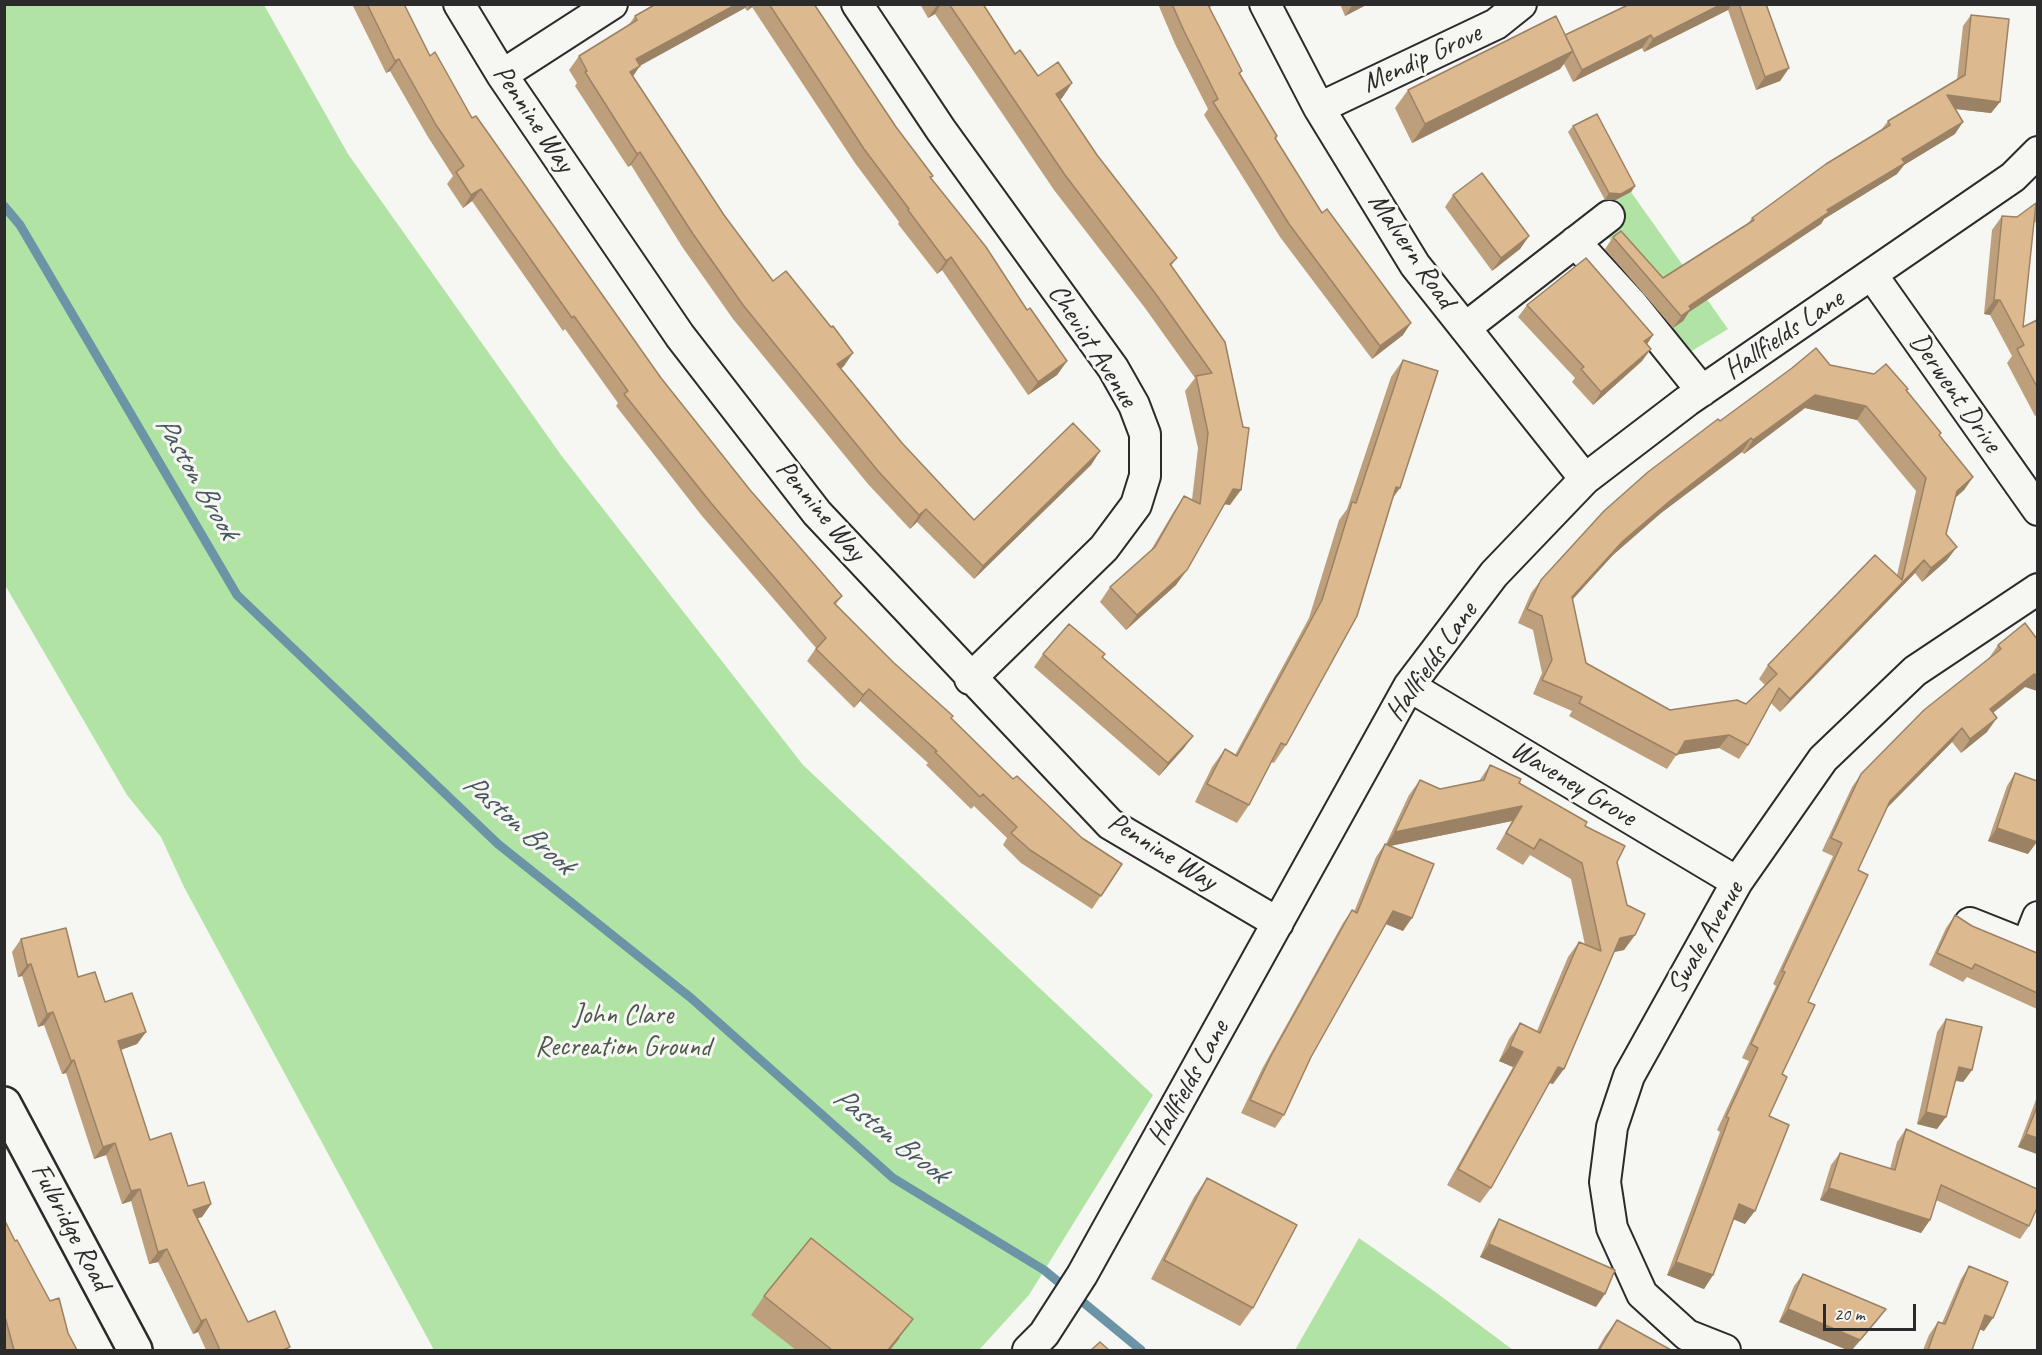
<!DOCTYPE html>
<style>
body{margin:0}
#map{position:relative;width:2042px;height:1355px;overflow:hidden;background:#f6f6f2;font-family:Caveat,sans-serif}
canvas{display:block}
.frame{position:absolute;inset:0;border:6px solid #2b2b2b;pointer-events:none}
.scale{position:absolute;left:1823px;top:1304px;width:93px;height:27px;box-sizing:border-box;border:3px solid #2b2b2b;border-top:0;padding-left:8px;font-size:18px;line-height:21px;white-space:nowrap;color:#2b2b2b;-webkit-text-stroke:4px #f6f6f2;paint-order:stroke}
</style>
<div id="map">
<canvas width="2042" height="1355"></canvas>
<div class="frame"></div>
<div class="scale">20 m</div>
</div>
<script>
const context = document.querySelector('canvas').getContext('2d');
context.lineJoin = 'round';
function fillPath(path, color) {
  context.fillStyle = color;
  context.fill(path, 'evenodd');
}
function poly(rows) {
  const path = new Path2D();
  for (const r of rows) {
    path.moveTo(r[0], r[1]);
    for (let i = 2; i < r.length; i += 2) path.lineTo(r[i], r[i + 1]);
  }
  return path;
}
function stroke(path, color, width, dash) {
  context.strokeStyle = color;
  context.lineWidth = width;
  context.lineCap = dash ? 'butt' : 'round';
  context.setLineDash(dash || []);
  context.stroke(path);
}
function drawText(font, color, halo, rows, align = 'center') {
  context.font = font + ' Caveat,sans-serif';
  context.lineWidth = 6;
  context.setLineDash([]);
  context.textBaseline = 'middle';
  context.strokeStyle = halo;
  context.fillStyle = color;
  for (const [text, x, y, turn = 0] of rows) {
    context.save();
    context.translate(x, y);
    context.rotate((+turn || 0) * Math.PI / 180);
    context.textAlign = isNaN(turn) ? turn : align;
    if (halo) context.strokeText(text, 0, 0);
    context.fillText(text, 0, 0);
    context.restore();
  }
}
const green = poly([
 [4,5,264,5,348,154,561,455,803,765,1153,1095,1029,1295,979,1350,434,1350,184,887,161,837,127,795,5,585],
 [1631,192,1728,329,1690,352,1667,332,1683,320,1608,237,1618,228,1608,205],
 [1359,1238,1434,1291,1513,1350,1295,1350]
]);
const stream = poly([
 [4,206,20,225,237,595,498,844,691,998,893,1178,1044,1270,1141,1350]
]);
const street = poly([
 [459,4,502,75,680,336,817,513,1110,824,1278,923],
 [857,4,941,130,1113,368,1134,405,1145,434,1145,476,1136,505,1104,548,970,679],
 [1265,4,1319,108,1415,265,1585,479],
 [502,75,612,4],
 [1319,108,1496,24,1521,4],
 [1575,242,1632,304,1702,391],
 [1872,275,2038,510],
 [1465,328,1609,216],
 [1409,686,1737,882],
 [1970,923,2038,950],
 [2027,945,2038,917],
 [1028,1350,1044,1334,1082,1275,1409,686,1494,574,1585,479,1687,401,2013,177,2038,152],
 [1725,1350,1687,1335,1642,1294,1612,1228,1605,1182,1612,1127,1629,1076,1737,882,1823,759,1915,671,2038,589]
]);
const secondary = poly([
 [4,1104,135,1350]
]);
const wall = poly([
 [352,4,404,4,430,56,472,118,661,378,750,490,842,596,836,604,894,663,1013,779,1082,838,1122,864,1092,909,1021,863,1003,845,1007,838,974,806,971,809,926,765,928,763,860,701,854,708,807,661,816,648,702,516,616,406,618,403,565,329,563,331,472,201,463,208,447,184,453,176,428,137,390,71,386,73],
 [656,4,814,4,931,178,1027,310,1067,361,1057,375,1028,395,942,270,937,274,898,224,899,222,855,163,752,7,747,11,745,8,640,65,633,76,724,215,773,281,844,366,841,369,902,443,974,520,1100,451,1091,465,974,579,917,522,910,529,868,484,733,319,683,248,631,165,628,167,575,86,577,83,569,70,579,56,628,26,635,16],
 [920,4,983,4,1015,54,1038,76,1072,83,1062,98,1060,100,1097,155,1177,258,1171,266,1225,342,1230,505,1225,504,1176,585,1126,630,1100,602,1110,587,1151,550,1174,511,1184,496,1192,500,1198,448,1185,391,1195,378,1145,308,1054,190,935,14,928,18],
 [1158,4,1212,4,1210,8,1242,71,1240,74,1277,136,1276,139,1322,213,1403,335,1372,359,1280,237,1204,115,1208,109,1175,44],
 [1340,4,1368,4,1345,16],
 [1630,4,1766,4,1789,68,1780,81,1756,90,1728,10,1644,52,1642,48,1573,82,1564,64,1560,69,1412,143,1395,108,1408,90,1565,35],
 [1971,15,2000,102,1991,113,1955,109,1955,134,1904,165,1897,174,1824,219,1821,224,1689,312,1683,321,1673,328,1605,249,1613,237,1663,278,1747,225,1752,218,1881,130,1888,121,1957,80,1963,26],
 [1573,126,1635,186,1631,192,1616,200,1605,200,1568,132],
 [1453,195,1529,236,1520,249,1492,271,1445,207],
 [2037,203,2037,225,2034,220,2023,327,2037,320,2037,415,2035,416,2007,363,2012,356,1990,315,1984,314,1992,230,2002,216,2017,217,2035,206],
 [1527,305,1653,335,1647,344,1642,361,1593,405,1572,382,1575,378,1518,317],
 [1403,360,1393,498,1286,745,1274,763,1271,762,1249,805,1237,823,1195,802,1212,767,1225,749,1235,755,1309,618,1339,520,1347,509,1391,377],
 [1830,365,1906,391,1939,436,1973,477,1964,490,1955,498,1946,534,1947,560,1922,582,1915,573,1780,712,1771,703,1748,745,1739,759,1719,748,1677,754,1667,769,1569,716,1572,711,1533,694,1542,673,1533,630,1518,623,1531,593,1541,580,1720,421],
 [1805,408,1857,420,1916,491,1897,575,1768,665,1759,679,1765,685,1746,704,1670,710,1586,663,1572,600,1613,555,1661,513,1742,452,1744,454],
 [2025,623,2025,687,1993,713,1987,732,1961,753,1952,742,1887,808,1858,870,1808,1002,1782,1074,1769,1116,1745,1224,1734,1219,1713,1275,1704,1289,1667,1275,1720,1132,1717,1130,1749,1061,1742,1058,1776,986,1773,984,1833,856,1822,851,1852,787,1861,774,1989,658,1998,645],
 [1043,654,1103,657,1184,748,1159,776,1034,667],
 [1490,765,1585,826,1617,862,1627,905,1635,935,1624,950,1614,952,1553,1084,1549,1083,1491,1188,1480,1203,1447,1185,1513,1067,1499,1061,1509,1039,1520,1023,1537,1031,1568,957,1579,942,1585,945,1571,879,1530,855,1523,865,1496,849,1512,821,1390,846,1403,931,1385,924,1311,1057,1284,1115,1275,1128,1241,1113,1262,1069,1343,923,1352,910,1354,912,1376,857,1385,844,1386,844,1409,795,1420,780,1440,789,1479,781],
 [2015,773,2028,854,1988,841,2007,786],
 [1955,915,1972,926,2037,953,2037,1009,1967,977,1963,982,1929,965,1946,928],
 [21,939,78,977,105,1002,146,1032,137,1044,121,1050,150,1140,188,1186,211,1204,202,1217,198,1218,248,1322,288,1350,206,1350,198,1332,193,1334,158,1262,149,1264,131,1201,122,1204,106,1155,94,1159,66,1073,62,1074,44,1025,38,1027,22,976,18,977,12,952],
 [1946,1019,1972,1070,1963,1082,1955,1081,1937,1129,1917,1124,1937,1032],
 [2037,1097,2037,1154,2018,1147],
 [1906,1129,2029,1226,2020,1239,1936,1200,1930,1220,1921,1233,1820,1200,1831,1165,1840,1153,1890,1169,1897,1142],
 [1207,1178,1253,1308,1240,1326,1151,1279,1194,1197],
 [4,1219,15,1241,68,1333,77,1350,4,1350],
 [1499,1219,1596,1307,1480,1257,1491,1232],
 [1969,1266,1984,1331,1980,1329,1972,1350,1923,1350,1929,1335,1938,1322,1942,1323,1961,1279],
 [1803,1274,1877,1321,1779,1322,1794,1286],
 [764,1296,900,1338,890,1350,796,1350,751,1315],
 [1617,1320,1671,1350,1597,1350,1605,1336]
]);
const shadedWall = poly([
 [737,4,748,4,745,8,627,73,636,59],
 [751,4,754,4,752,7,747,11],
 [938,4,941,4,935,14,928,18],
 [1353,4,1368,4,1345,16],
 [1722,4,1732,4,1728,10,1644,52,1653,39],
 [1651,35,1642,48,1573,82,1582,70],
 [1573,51,1560,69,1412,143,1425,124],
 [399,59,390,71,386,73,395,61],
 [640,66,631,79,630,72],
 [1789,68,1780,81,1756,90,1765,77],
 [1072,83,1062,98,1046,109,1056,94],
 [1947,95,2000,102,1991,113,1939,107],
 [1963,122,1955,134,1904,165,1897,174,1824,219,1821,224,1689,312,1683,321,1673,328,1689,306,1902,159],
 [640,152,631,165,628,167,637,154],
 [1635,186,1631,192,1616,200,1605,200,1609,193],
 [481,189,472,201,463,208,471,195],
 [1529,236,1520,249,1492,271,1501,258],
 [951,257,942,270,937,274,946,261],
 [1994,300,2000,300,1990,315,1984,314],
 [1411,323,1403,335,1372,359,1380,346],
 [1653,335,1645,347,1644,341],
 [1651,349,1642,361,1593,405,1601,392],
 [853,353,844,366,828,378,837,364],
 [1067,361,1057,375,1028,395,1038,382],
 [1815,395,1866,406,1857,420,1805,408,1744,454,1753,440],
 [1751,438,1742,452,1661,513,1613,555,1562,611,1572,597,1623,541,1671,500],
 [1100,451,1091,465,974,579,983,566],
 [1973,477,1964,490,1947,505,1957,491],
 [1396,487,1400,488,1387,506],
 [1233,489,1241,490,1230,505,1223,504],
 [926,509,917,522,910,529,919,515],
 [1957,547,1947,560,1922,582,1931,568],
 [1924,560,1915,573,1780,712,1790,699],
 [1187,570,1176,585,1126,630,1137,615],
 [2034,674,2037,675,2037,691,2025,687,1980,723,1990,709],
 [869,689,860,701,854,708,863,695],
 [1997,718,1987,732,1961,753,1970,739],
 [1962,728,1952,742,1881,814,1890,801],
 [1729,735,1719,748,1675,755,1685,741],
 [1193,736,1184,748,1159,776,1168,763],
 [1522,806,1512,821,1385,847,1395,832],
 [1997,828,2037,842,2028,854,1988,841],
 [1393,911,1412,918,1403,931,1384,923],
 [1635,935,1624,950,1609,953,1620,938],
 [31,964,22,976,18,977,27,965],
 [53,1012,44,1025,38,1027,47,1014],
 [146,1032,137,1044,109,1054,118,1041],
 [1510,1046,1523,1052,1513,1067,1499,1061],
 [74,1060,66,1073,62,1074,71,1061],
 [1558,1067,1564,1069,1553,1084,1548,1082],
 [1959,1067,1972,1070,1963,1082,1950,1079],
 [1926,1112,1946,1117,1937,1129,1917,1124],
 [2026,1134,2037,1138,2037,1154,2018,1147],
 [115,1143,106,1155,94,1159,103,1147],
 [1829,1188,1930,1220,1921,1233,1820,1200],
 [140,1189,131,1201,122,1204,131,1191],
 [211,1204,202,1217,185,1222,193,1210],
 [1739,1204,1755,1211,1745,1224,1730,1218],
 [1489,1244,1605,1294,1596,1307,1480,1257],
 [167,1249,158,1262,149,1264,158,1252],
 [1676,1262,1713,1275,1704,1289,1667,1275],
 [1788,1309,1886,1309,1877,1321,1852,1350,1847,1350,1779,1322],
 [1985,1315,1993,1318,1984,1331,1976,1328],
 [206,1319,198,1332,193,1334,201,1321],
 [913,1319,890,1350,888,1350]
]);
const building = poly([
 [367,4,404,4,430,56,435,52,472,118,476,116,661,378,750,490,842,596,834,603,894,663,953,716,951,718,1013,779,1017,776,1082,838,1122,864,1101,896,1030,850,1011,833,1017,827,983,794,980,797,935,752,937,751,869,689,863,695,816,649,826,638,711,503,624,394,628,391,574,316,572,318,481,189,471,195,456,172,464,166,436,125,399,59,395,61,367,4],
 [656,4,737,4,636,59,640,66,630,72,724,215,773,281,786,271,831,327,833,326,853,353,837,364,902,443,974,520,1073,423,1100,451,983,566,926,509,919,515,878,471,743,305,693,234,640,152,637,154,585,72,587,71,579,56,637,20,635,16,656,4],
 [769,4,814,4,896,127,933,176,930,177,986,247,1027,310,1030,308,1067,361,1038,382,951,257,946,261,908,210,909,209,864,149,769,4],
 [949,4,983,4,1015,54,1020,50,1038,76,1058,62,1072,83,1056,94,1097,155,1177,258,1170,264,1225,342,1243,427,1249,428,1241,490,1233,489,1187,570,1137,615,1110,587,1155,547,1184,496,1200,504,1208,433,1196,376,1212,373,1155,293,1065,175,949,4],
 [1172,4,1210,4,1208,5,1242,71,1239,73,1277,136,1275,138,1322,213,1327,209,1411,323,1380,346,1289,224,1213,102,1218,99,1184,31,1172,4],
 [1630,4,1722,4,1653,39,1651,35,1582,70,1565,35,1630,4],
 [1739,4,1766,4,1789,68,1765,77,1739,4],
 [1971,15,2009,19,2000,102,1947,95,1963,122,1902,159,1905,163,1827,210,1829,212,1689,306,1691,309,1681,316,1613,237,1621,231,1663,278,1754,220,1752,218,1826,164,1890,125,1888,121,1965,75,1971,15],
 [1556,16,1573,51,1425,124,1408,90,1556,16],
 [1597,114,1635,186,1621,194,1609,193,1573,126,1597,114],
 [1482,173,1529,236,1501,258,1453,195,1482,173],
 [2036,203,2023,327,2037,320,2037,387,2017,349,2024,345,2000,300,1994,300,2002,216,2017,217,2036,203],
 [1586,258,1653,335,1644,341,1651,349,1601,392,1581,369,1584,367,1527,305,1586,258],
 [1816,348,1830,365,1874,374,1886,364,1908,389,1906,390,1941,433,1939,435,1973,477,1957,491,1946,534,1957,547,1931,568,1924,560,1790,699,1779,688,1748,745,1729,735,1685,741,1677,755,1579,703,1582,697,1542,680,1552,660,1542,616,1527,609,1541,580,1604,511,1648,472,1718,419,1720,421,1792,368,1816,348],
 [1815,395,1866,406,1926,478,1902,580,1875,555,1768,665,1777,674,1746,704,1737,700,1670,710,1586,663,1572,597,1623,541,1671,500,1751,438,1753,440,1815,395],
 [1403,360,1438,371,1400,488,1396,487,1357,616,1286,745,1281,743,1249,805,1207,784,1225,749,1237,756,1322,600,1352,502,1356,503,1403,360],
 [2025,623,2037,639,2037,675,2034,674,1990,709,1997,718,1970,739,1962,728,1890,801,1858,870,1868,875,1808,1002,1815,1005,1782,1074,1787,1077,1769,1116,1789,1125,1755,1211,1739,1204,1713,1275,1676,1262,1729,1118,1726,1117,1758,1048,1751,1044,1785,972,1782,971,1842,843,1831,838,1861,774,1924,710,2001,649,1998,645,2025,623],
 [1069,624,1105,654,1102,657,1193,736,1168,763,1043,654,1069,624],
 [1490,765,1521,779,1519,783,1587,822,1585,826,1625,846,1617,862,1627,905,1645,914,1635,935,1620,938,1564,1069,1558,1067,1491,1188,1458,1169,1523,1052,1510,1046,1520,1023,1540,1033,1579,942,1601,951,1582,863,1540,839,1534,849,1506,833,1522,806,1395,832,1420,780,1440,789,1484,780,1490,765],
 [2015,773,2037,781,2037,842,1997,828,2015,773],
 [1385,844,1434,864,1412,918,1393,911,1311,1057,1284,1115,1250,1100,1271,1056,1352,910,1357,913,1385,844],
 [1955,915,1972,926,2037,953,2037,993,1975,964,1972,969,1937,953,1955,915],
 [66,928,78,977,95,972,105,1002,132,993,146,1032,118,1041,150,1140,171,1133,188,1186,204,1182,211,1204,193,1210,248,1322,275,1311,290,1347,283,1350,220,1350,206,1319,201,1321,167,1249,158,1252,140,1189,131,1191,115,1143,103,1147,74,1060,71,1061,53,1012,47,1014,31,964,27,965,21,939,66,928],
 [1946,1019,1982,1027,1972,1070,1959,1067,1946,1117,1926,1112,1946,1019],
 [2037,1107,2037,1138,2026,1134,2037,1107],
 [1906,1129,2037,1189,2037,1208,2029,1226,1941,1185,1930,1220,1829,1188,1840,1153,1895,1170,1906,1129],
 [1207,1178,1297,1225,1253,1308,1164,1260,1207,1178],
 [4,1219,15,1241,17,1240,50,1301,59,1298,68,1333,77,1350,14,1350,4,1313,4,1219],
 [1499,1219,1615,1270,1605,1294,1489,1244,1499,1219],
 [811,1238,913,1319,888,1350,832,1350,764,1296,811,1238],
 [1969,1266,2008,1282,1993,1318,1985,1315,1972,1350,1928,1350,1938,1322,1945,1324,1969,1266],
 [1803,1274,1886,1309,1860,1340,1788,1309,1803,1274],
 [1617,1320,1671,1350,1599,1350,1617,1320],
 [1100,1342,1109,1350,1091,1350,1100,1342]
]);
const streetNames = [
 ["Mendip Grove",1422,59,-25],
 ["Pennine Way",533,119,56],
 ["Malvern Road",1411,251,56],
 ["Hallfields Lane",1784,335,-34],
 ["Cheviot Avenue",1092,346,57],
 ["Derwent Drive",1955,393,55],
 ["Pennine Way",820,511,50],
 ["Hallfields Lane",1432,662,-55],
 ["Waveney Grove",1573,784,31],
 ["Pennine Way",1162,852,32],
 ["Swale Avenue",1706,938,-60],
 ["Hallfields Lane",1189,1083,-61],
 ["Fulbridge Road",70,1227,62]
];
const parkNames = [
 ["John Clare",623,1016],
 ["Recreation Ground",623,1048]
];
const waterNames = [
 ["Paston Brook",196,478,60],
 ["Paston Brook",518,825,41],
 ["Paston Brook",890,1136,38]
];
fillPath(green, '#b1e4a4');
stroke(stream, '#6b94a6', 9);
stroke(street, '#2b2b2b', 34);
stroke(secondary, '#2b2b2b', 38);
stroke(street, '#f6f6f2', 30);
stroke(secondary, '#f6f6f2', 33);
fillPath(wall, '#be9f7b');
fillPath(shadedWall, '#9b8264');
fillPath(building, '#ddb98f');
stroke(building, '#9b8264', 1.5);
drawText('28px', '#2b2b2b', '#f6f6f2', streetNames);
drawText('28px', '#4c5949', '#f6f6f2', parkNames);
drawText('italic 30px', '#46575e', '#f6f6f2', waterNames);
</script>
